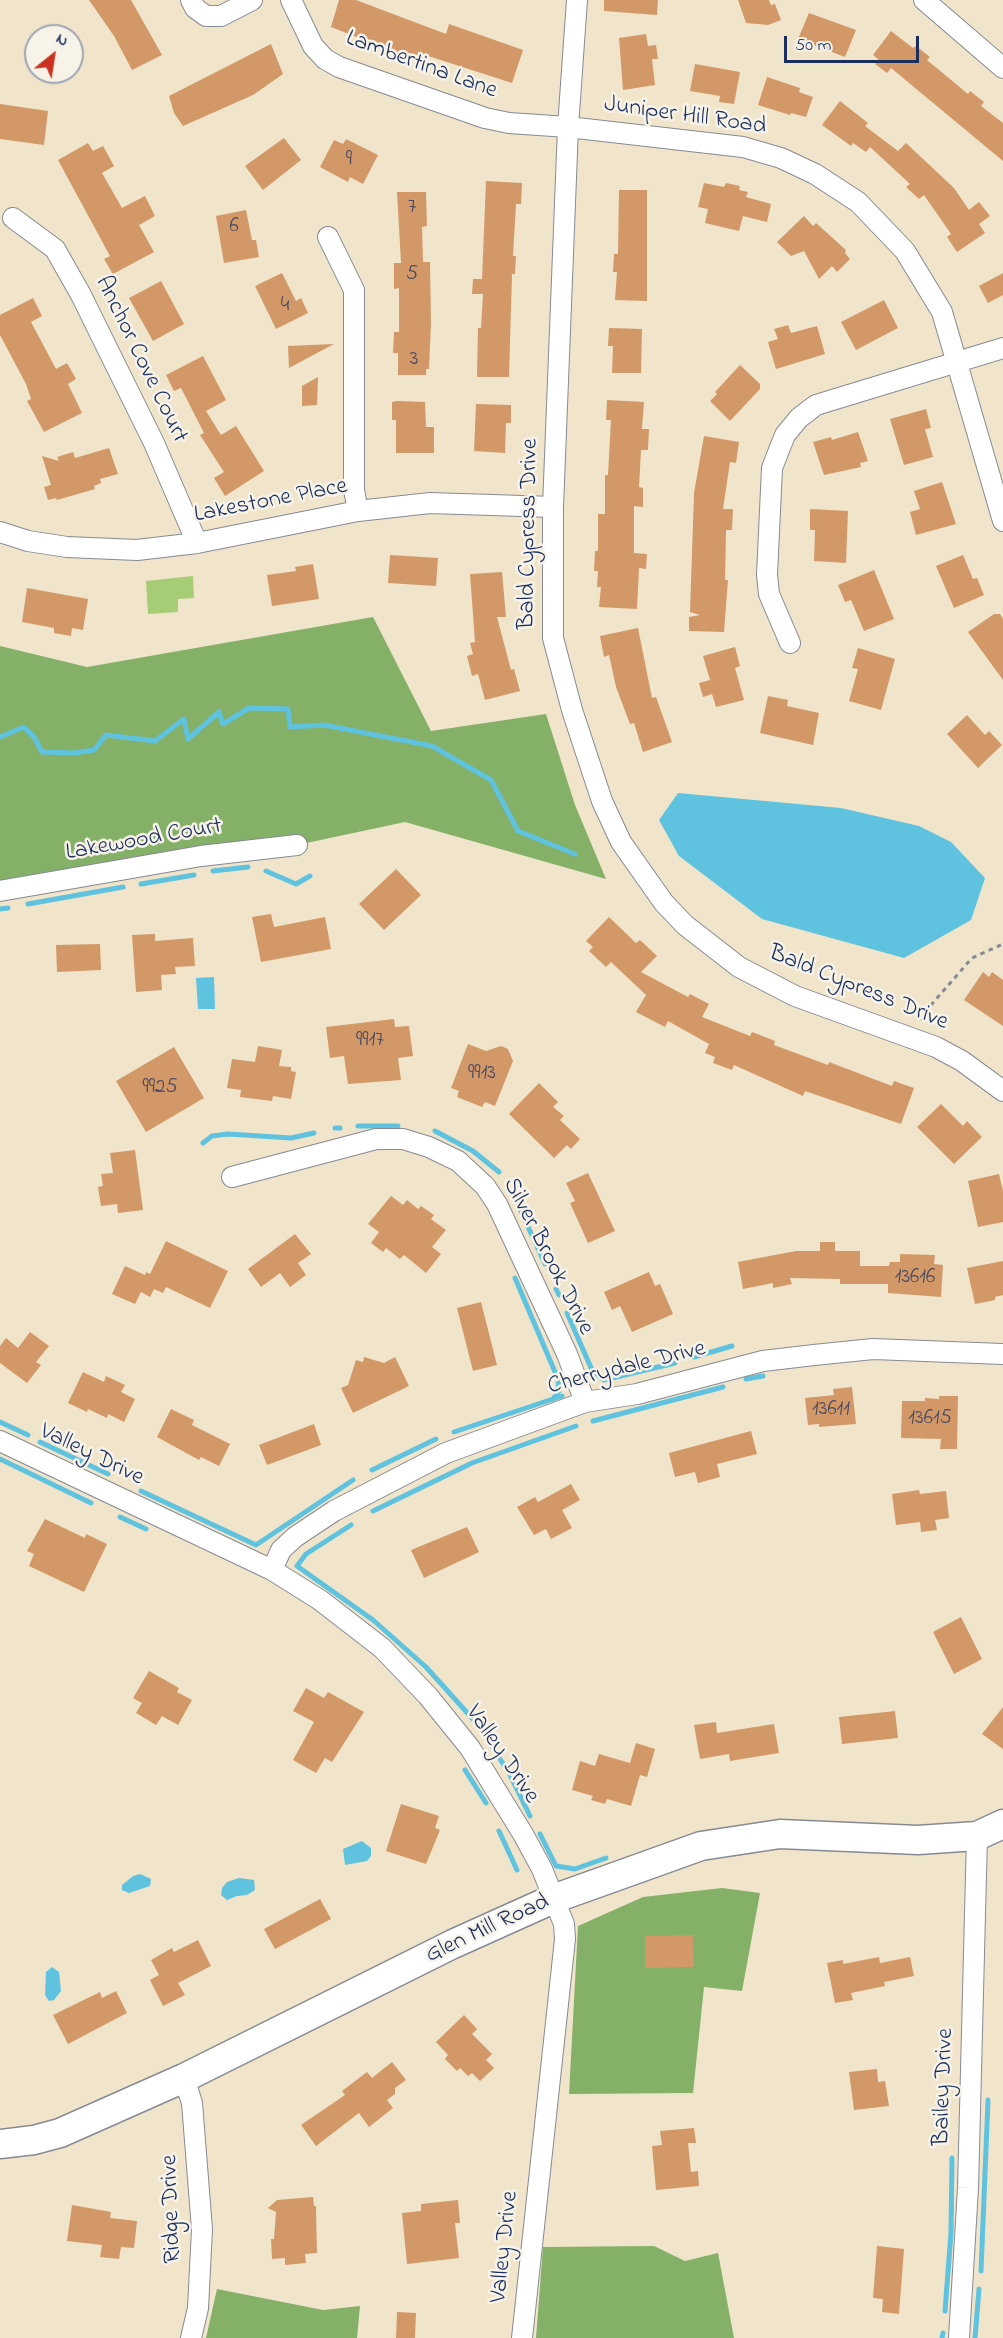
<!DOCTYPE html>
<style>
body{margin:0}
#map{position:relative;width:1003px;height:2338px;overflow:hidden;background:#f0e5ca;font-family:"Indie Flower",sans-serif}
canvas{display:block}
.north{position:absolute;left:24px;top:24px;width:60px;height:60px;box-sizing:border-box;background:#f7f3e8;border:2px solid #9fa5b1;border-radius:50%;rotate:30deg;font-size:16px;font-weight:700;line-height:24px;text-align:center;color:#1b2f5e}
.north::after{content:'';display:block;margin:auto;width:21px;height:27px;background:#c8321e;clip-path:polygon(50% 0,100% 100%,50% 72%,0 100%)}
.scale{position:absolute;left:784px;top:36px;width:135px;height:27px;box-sizing:border-box;border:3px solid #1b2f5e;border-top:0;padding-left:8px;font-size:18px;line-height:21px;white-space:nowrap;color:#1b2f5e;-webkit-text-stroke:4px #f7f3e8;paint-order:stroke}
</style>
<div id="map">
<canvas width="1003" height="2338"></canvas>
<div class="north">N</div>
<div class="scale">50 m</div>
</div>
<script>
const context = document.querySelector('canvas').getContext('2d');
context.lineJoin = 'round';
function fillPath(path, color) {
  context.fillStyle = color;
  context.fill(path, 'evenodd');
}
function poly(rows) {
  const path = new Path2D();
  for (const r of rows) {
    path.moveTo(r[0], r[1]);
    for (let i = 2; i < r.length; i += 2) path.lineTo(r[i], r[i + 1]);
  }
  return path;
}
function stroke(path, color, width, dash) {
  context.strokeStyle = color;
  context.lineWidth = width;
  context.lineCap = dash ? 'butt' : 'round';
  context.setLineDash(dash || []);
  context.stroke(path);
}
function drawText(font, color, halo, rows, align = 'center') {
  context.font = font + ' "Indie Flower",sans-serif';
  context.lineWidth = 5;
  context.setLineDash([]);
  context.textBaseline = 'middle';
  context.strokeStyle = halo;
  context.fillStyle = color;
  for (const [text, x, y, turn = 0] of rows) {
    context.save();
    context.translate(x, y);
    context.rotate((+turn || 0) * Math.PI / 180);
    context.textAlign = isNaN(turn) ? turn : align;
    if (halo) context.strokeText(text, 0, 0);
    context.fillText(text, 0, 0);
    context.restore();
  }
}
const green = poly([
 [193,576,194,598,178,599,178,612,148,614,146,581]
]);
const forest = poly([
 [373,617,431,731,546,714,575,805,606,879,405,822,297,845,0,891,0,646,87,667],
 [722,1888,760,1893,742,1991,704,1987,693,2093,569,2094,578,1926,643,1897],
 [654,2246,685,2261,718,2253,734,2338,536,2338,543,2247],
 [217,2289,323,2310,360,2306,357,2338,206,2338]
]);
const water = poly([
 [678,793,841,808,919,826,951,842,985,878,971,920,904,958,762,919,679,856,659,820],
 [214,977,215,1009,198,1009,196,978],
 [362,1841,371,1848,371,1856,367,1861,345,1865,343,1849],
 [140,1874,151,1879,150,1886,129,1893,122,1890,122,1885,133,1876],
 [239,1878,254,1880,255,1890,247,1895,237,1896,227,1900,221,1895,222,1888,227,1882],
 [52,1967,59,1972,61,1991,54,2000,49,2001,45,1995,46,1972]
]);
const stream = poly([
 [0,737,24,727,34,737,42,752,74,753,94,750,106,735,155,741,184,719,188,739,219,712,223,724,249,708,288,709,290,727,324,725,432,746,491,780,518,831,575,854],
 [213,871,248,867],
 [266,871,296,884,310,876],
 [141,884,194,875],
 [28,904,123,887],
 [0,909,8,908],
 [358,1126,398,1126],
 [335,1128,340,1128],
 [435,1131,473,1151,499,1172],
 [203,1143,212,1136,228,1134,291,1138,314,1133],
 [515,1198,545,1264],
 [515,1278,558,1379,559,1391,553,1399],
 [556,1289,559,1295],
 [567,1313,592,1370,604,1380,675,1363],
 [694,1357,732,1346],
 [746,1379,763,1376],
 [593,1421,723,1387],
 [0,1422,28,1435],
 [454,1432,562,1396],
 [40,1442,108,1474],
 [0,1459,91,1503],
 [372,1470,436,1439],
 [141,1491,256,1545,353,1480],
 [373,1511,472,1463,576,1426],
 [120,1517,146,1529],
 [351,1525,306,1554,297,1566,373,1620,426,1667,480,1727,510,1775,530,1816],
 [465,1770,486,1803],
 [499,1831,517,1870],
 [540,1834,556,1866,575,1869,606,1858],
 [981,2271,988,2100],
 [945,2311,951,2233,952,2158],
 [942,2338,943,2333],
 [975,2338,979,2289]
]);
const building = poly([
 [89,0,131,0,162,55,132,70,114,36],
 [339,0,356,0,446,34,449,24,523,50,512,83,422,54,420,62,331,27],
 [604,0,658,0,657,15,604,11],
 [738,0,769,0,771,5,775,4,781,20,768,25,746,23],
 [809,13,856,30,845,57,798,39],
 [891,31,913,48,916,46,930,57,927,60,968,94,970,91,984,102,981,106,1003,123,1003,161,891,68,887,73,875,64,879,60,873,55],
 [646,34,648,46,656,45,658,59,652,59,655,85,623,90,619,38],
 [271,44,283,74,253,95,183,126,174,113,169,96],
 [695,64,740,72,734,104,719,102,720,96,690,91],
 [767,77,800,88,799,92,813,97,806,117,791,113,790,115,758,105],
 [840,101,868,123,865,126,898,151,906,143,954,188,969,210,979,202,990,216,979,224,985,233,957,252,947,237,951,234,924,195,919,199,906,187,910,184,870,147,866,152,853,143,851,146,822,125],
 [0,104,48,111,44,145,0,139],
 [284,138,301,160,263,190,245,166],
 [346,139,378,155,363,184,350,177,348,182,320,167,334,140,343,144],
 [88,143,93,151,103,146,114,166,102,173,122,208,145,196,155,216,139,225,154,252,113,274,104,259,110,256,58,160],
 [486,181,522,183,521,204,516,204,513,256,516,256,515,274,512,274,509,377,477,377,478,328,481,328,483,294,472,294,473,279,482,279],
 [704,183,724,187,726,183,740,186,739,190,748,192,746,197,771,204,767,222,743,216,739,231,705,223,708,209,698,207],
 [619,190,647,190,647,301,615,300,617,272,613,272,614,254,618,254],
 [397,192,426,192,427,226,422,227,423,262,430,262,431,323,429,369,426,369,426,375,398,375,398,353,393,353,394,332,399,332,399,288,394,289,394,263,401,263],
 [246,210,252,240,256,240,259,257,224,263,216,216],
 [804,216,813,226,816,223,846,250,845,253,850,259,837,272,832,266,819,279,804,251,791,256,777,242],
 [282,273,296,301,301,298,308,313,276,329,255,286],
 [1003,273,1003,295,988,303,979,286],
 [161,281,184,324,153,341,129,298],
 [33,298,42,316,31,322,56,369,67,363,76,379,68,384,82,413,44,432,27,401,31,399,26,384,0,335,0,315],
 [884,300,898,328,856,350,841,322],
 [788,325,791,333,817,326,825,354,776,369,768,342,778,339,774,329],
 [609,328,642,329,641,373,612,373,613,346,608,346],
 [334,344,289,368,288,346],
 [203,356,226,400,206,411,221,435,236,426,264,471,225,496,214,478,224,472,200,435,204,433,181,388,174,391,166,375],
 [740,365,760,384,760,389,730,421,710,401,717,394,715,392],
 [318,377,317,405,302,406,302,386],
 [607,400,644,402,642,429,649,429,648,450,641,450,639,487,643,488,643,507,634,506,634,553,647,554,646,569,639,568,637,609,599,607,601,587,597,587,598,571,594,571,595,551,598,551,598,514,605,514,605,475,608,475,611,420,606,420],
 [397,401,425,402,426,427,434,427,434,453,396,453,396,420,392,420,392,402],
 [476,404,511,405,511,423,506,423,505,453,474,451],
 [926,409,931,428,925,429,933,457,904,465,890,419],
 [858,432,868,461,860,463,861,467,824,475,813,442,831,437,832,440],
 [704,436,739,442,736,463,730,462,723,509,733,509,732,530,726,530,725,580,728,580,724,632,689,631,689,617,700,615,690,612,694,493],
 [109,448,118,474,100,479,101,483,94,486,95,489,57,500,56,498,48,500,44,487,51,485,42,456,59,461,57,457,73,452,75,458],
 [942,482,956,524,916,535,910,512,920,509,914,491],
 [810,509,848,511,846,563,814,561,815,530,810,530],
 [390,555,438,558,436,586,388,583],
 [963,555,973,579,977,578,984,595,954,608,936,566],
 [313,564,319,599,272,606,267,575,296,571,295,567],
 [874,570,894,619,864,631,851,600,845,602,838,585],
 [502,572,506,617,497,617,511,670,514,669,520,691,485,700,478,674,472,676,467,656,473,654,470,643,475,642,470,574],
 [27,588,88,599,83,630,72,628,71,636,54,633,54,628,22,622],
 [994,614,1000,614,1003,619,1003,680,968,632],
 [638,628,652,698,656,697,672,742,643,752,634,723,630,724,616,687,609,655,604,657,600,636],
 [735,647,740,666,735,668,744,700,716,707,712,694,703,697,699,683,710,680,703,656],
 [858,648,895,659,881,710,849,701,858,669,852,668],
 [768,696,788,700,787,706,819,713,813,745,760,733],
 [967,715,985,735,989,731,1002,745,978,768,947,734],
 [396,869,421,895,384,930,359,904],
 [271,914,274,927,325,917,331,949,261,962,252,917],
 [609,917,636,943,640,940,657,956,641,972,688,997,690,994,709,1004,702,1017,750,1036,752,1032,775,1041,774,1045,828,1065,829,1062,892,1086,894,1081,914,1088,901,1124,805,1091,803,1096,734,1065,732,1070,713,1063,715,1057,705,1053,709,1044,668,1021,665,1027,636,1012,646,995,611,962,606,967,589,951,593,947,586,941],
 [155,934,155,941,193,938,195,966,175,967,176,974,161,975,162,990,136,992,132,935],
 [100,944,101,970,57,972,56,945],
 [983,972,989,977,992,972,1003,980,1003,1026,964,1000],
 [394,1019,395,1027,409,1026,413,1056,398,1058,401,1080,348,1084,344,1056,330,1058,326,1027],
 [468,1044,486,1051,501,1046,508,1049,513,1061,495,1106,485,1102,482,1107,457,1097,459,1091,451,1088],
 [258,1046,282,1050,279,1066,291,1067,291,1071,296,1072,291,1099,273,1096,272,1101,240,1097,241,1090,227,1088,232,1059,255,1062],
 [174,1047,204,1098,146,1132,116,1081],
 [539,1083,558,1102,553,1107,564,1116,560,1120,580,1139,571,1149,567,1145,554,1158,509,1114],
 [941,1104,963,1126,967,1121,982,1137,954,1164,917,1127],
 [135,1150,143,1210,118,1213,117,1204,101,1206,98,1187,103,1186,101,1174,113,1173,110,1153],
 [588,1173,615,1231,588,1243,570,1203,575,1201,566,1183],
 [999,1174,1003,1191,1003,1222,978,1227,968,1181],
 [391,1196,403,1205,407,1200,418,1209,421,1206,434,1215,431,1219,446,1230,432,1247,441,1254,426,1273,404,1255,400,1259,386,1248,383,1252,371,1243,379,1232,368,1224],
 [295,1234,311,1254,298,1263,306,1275,290,1287,280,1273,261,1287,248,1269],
 [166,1241,228,1271,210,1308,166,1287,163,1293,154,1289,150,1297,141,1292,135,1304,112,1294,125,1266,145,1275,146,1272,150,1274],
 [820,1242,835,1242,835,1251,860,1251,860,1266,889,1266,890,1262,900,1262,900,1254,935,1255,934,1264,943,1265,941,1297,888,1293,888,1284,840,1284,840,1279,790,1278,792,1284,773,1288,773,1283,743,1289,738,1262,796,1251,820,1251],
 [1003,1261,1003,1295,995,1297,995,1300,975,1304,967,1268],
 [649,1272,655,1286,660,1284,673,1314,632,1332,620,1306,612,1310,604,1292],
 [481,1302,497,1365,473,1371,457,1308],
 [30,1332,49,1346,36,1362,41,1365,27,1383,0,1363,0,1346,6,1338,18,1348],
 [364,1357,384,1363,395,1357,409,1386,353,1413,341,1388,348,1385,356,1360,363,1362],
 [83,1372,104,1382,106,1376,125,1385,121,1392,135,1399,124,1422,108,1414,107,1418,88,1409,87,1412,68,1403],
 [852,1387,856,1424,819,1427,819,1424,808,1425,805,1398,834,1395,833,1389],
 [939,1396,958,1396,957,1449,940,1449,941,1439,901,1438,902,1401,925,1401,925,1398,939,1399],
 [171,1409,194,1420,192,1425,230,1444,219,1466,201,1457,199,1460,157,1437],
 [314,1424,321,1445,267,1465,259,1445],
 [751,1431,757,1454,717,1464,720,1477,698,1483,695,1472,675,1477,669,1453],
 [571,1484,580,1500,562,1510,572,1528,551,1539,546,1529,534,1535,517,1507,535,1497,538,1502],
 [919,1490,920,1494,946,1491,949,1518,935,1520,937,1530,921,1532,920,1522,896,1525,892,1494],
 [45,1519,85,1538,86,1534,107,1544,84,1592,29,1566,34,1554,27,1551],
 [467,1527,479,1552,424,1578,411,1550],
 [961,1617,982,1659,954,1674,933,1632],
 [149,1671,179,1688,177,1692,192,1700,178,1725,162,1716,156,1725,136,1713,142,1703,133,1698],
 [306,1688,324,1698,328,1692,364,1712,332,1762,325,1758,316,1773,293,1760,314,1722,293,1711],
 [1003,1707,1003,1749,982,1734],
 [895,1711,898,1738,842,1744,839,1717],
 [716,1722,717,1733,774,1724,779,1753,730,1761,729,1754,700,1759,694,1725],
 [636,1743,655,1749,647,1777,640,1775,631,1806,607,1799,605,1804,591,1800,593,1796,572,1790,580,1761,595,1766,599,1754,630,1763],
 [401,1804,439,1816,435,1828,440,1830,426,1864,386,1851],
 [320,1899,331,1919,275,1949,264,1929],
 [693,1935,694,1967,645,1968,645,1936],
 [198,1940,211,1966,178,1983,185,1995,163,2006,150,1980,159,1975,151,1960,172,1948,174,1952],
 [879,1957,880,1963,910,1957,914,1976,884,1982,885,1986,851,1993,853,2000,835,2003,827,1963,843,1960,843,1964],
 [116,1991,127,2013,68,2044,53,2015,100,1992,102,1998],
 [464,2015,477,2029,472,2034,492,2054,486,2060,494,2068,480,2081,472,2073,468,2076,460,2068,457,2071,445,2059,448,2055,436,2042],
 [392,2062,406,2080,395,2088,395,2094,387,2100,393,2108,369,2127,359,2113,316,2146,301,2125,345,2095,342,2091,367,2072,372,2078],
 [877,2069,878,2082,885,2081,889,2106,854,2110,849,2072],
 [694,2128,696,2143,688,2143,691,2172,698,2171,699,2186,656,2190,652,2146,662,2145,660,2131],
 [313,2197,314,2206,316,2206,317,2253,305,2254,306,2263,285,2265,285,2258,272,2259,271,2239,274,2239,276,2212,268,2208,277,2200],
 [458,2200,460,2223,455,2223,459,2258,407,2264,402,2213,421,2211,421,2204],
 [72,2205,111,2212,110,2218,137,2221,134,2248,121,2247,119,2259,100,2257,102,2245,67,2241],
 [877,2246,904,2249,899,2314,882,2312,883,2299,873,2298],
 [397,2312,416,2313,415,2338,396,2338]
]);
const path = poly([
 [922,1021,931,1005,972,958,1003,944]
]);
const minor = poly([
 [191,0,195,8,206,16,221,16,252,0],
 [291,0,313,46,325,59,339,67,485,118,509,123,568,127,743,147,781,158,815,174,858,202,905,251,942,312,1003,521],
 [577,0,568,127,553,507,553,638,572,710,602,801,621,842,664,903,685,925,739,967,795,996,936,1047,962,1061,1003,1091],
 [924,0,1003,68],
 [13,218,55,249,81,295,154,443,197,543],
 [328,237,354,290,354,490,358,511],
 [0,532,28,541,67,547,137,550,197,543,358,511,430,503,553,507],
 [790,643,769,594,767,575,772,468,785,435,799,418,816,405,1003,348],
 [0,891,201,856,297,845],
 [232,1177,376,1139,403,1139,429,1147,458,1161,485,1186,497,1204,567,1354,585,1402],
 [0,1441,272,1570,320,1600,382,1648,428,1696,470,1748,523,1834,542,1869,564,1924,565,1939,522,2338],
 [272,1570,281,1550,295,1537,334,1511,446,1453,585,1402,637,1394,763,1361,814,1355,873,1349,1003,1354],
 [184,2078,192,2103,202,2229,198,2308,191,2338],
 [959,2338,968,2188,977,1836]
]);
const secondary = poly([
 [0,2144,34,2140,60,2133,184,2078,453,1944,553,1899,701,1846,780,1834,918,1840,977,1836,1003,1824]
]);
const numberNames = [
 ["9",349,161],
 ["7",412,209],
 ["6",234,228],
 ["5",412,276],
 ["4",285,307],
 ["3",414,361],
 ["9917",370,1042],
 ["9913",482,1075],
 ["9925",160,1089],
 ["13616",915,1279],
 ["13611",831,1411],
 ["13615",930,1420]
];
const streetNames = [
 ["Lambertina Lane",421,66,20],
 ["Juniper Hill Road",685,117,8],
 ["Anchor Cove Court",140,360,64],
 ["Lakestone Place",271,502,-11],
 ["Bald Cypress Drive",530,534,-89],
 ["Lakewood Court",144,841,-10],
 ["Bald Cypress Drive",858,989,22],
 ["Silver Brook Drive",547,1257,63],
 ["Cherrydale Drive",627,1369,-14],
 ["Valley Drive",91,1456,26],
 ["Valley Drive",501,1755,56],
 ["Glen Mill Road",488,1930,-25],
 ["Bailey Drive",945,2087,-88],
 ["Ridge Drive",173,2209,-92],
 ["Valley Drive",506,2247,-84]
];
fillPath(green, '#a6cc76');
fillPath(forest, '#84b067');
fillPath(water, '#5fc2de');
stroke(stream, '#5fc2de', 5);
fillPath(building, '#d29868');
stroke(minor, '#868a94', 22);
stroke(secondary, '#868a94', 31);
stroke(path, '#868a94', 3, [4.5, 4.5]);
stroke(minor, '#fff', 20);
stroke(secondary, '#fff', 28);
drawText('21px', '#494960', null, numberNames);
drawText('24px', '#1b2f5e', '#f7f3e8', streetNames);
</script>
